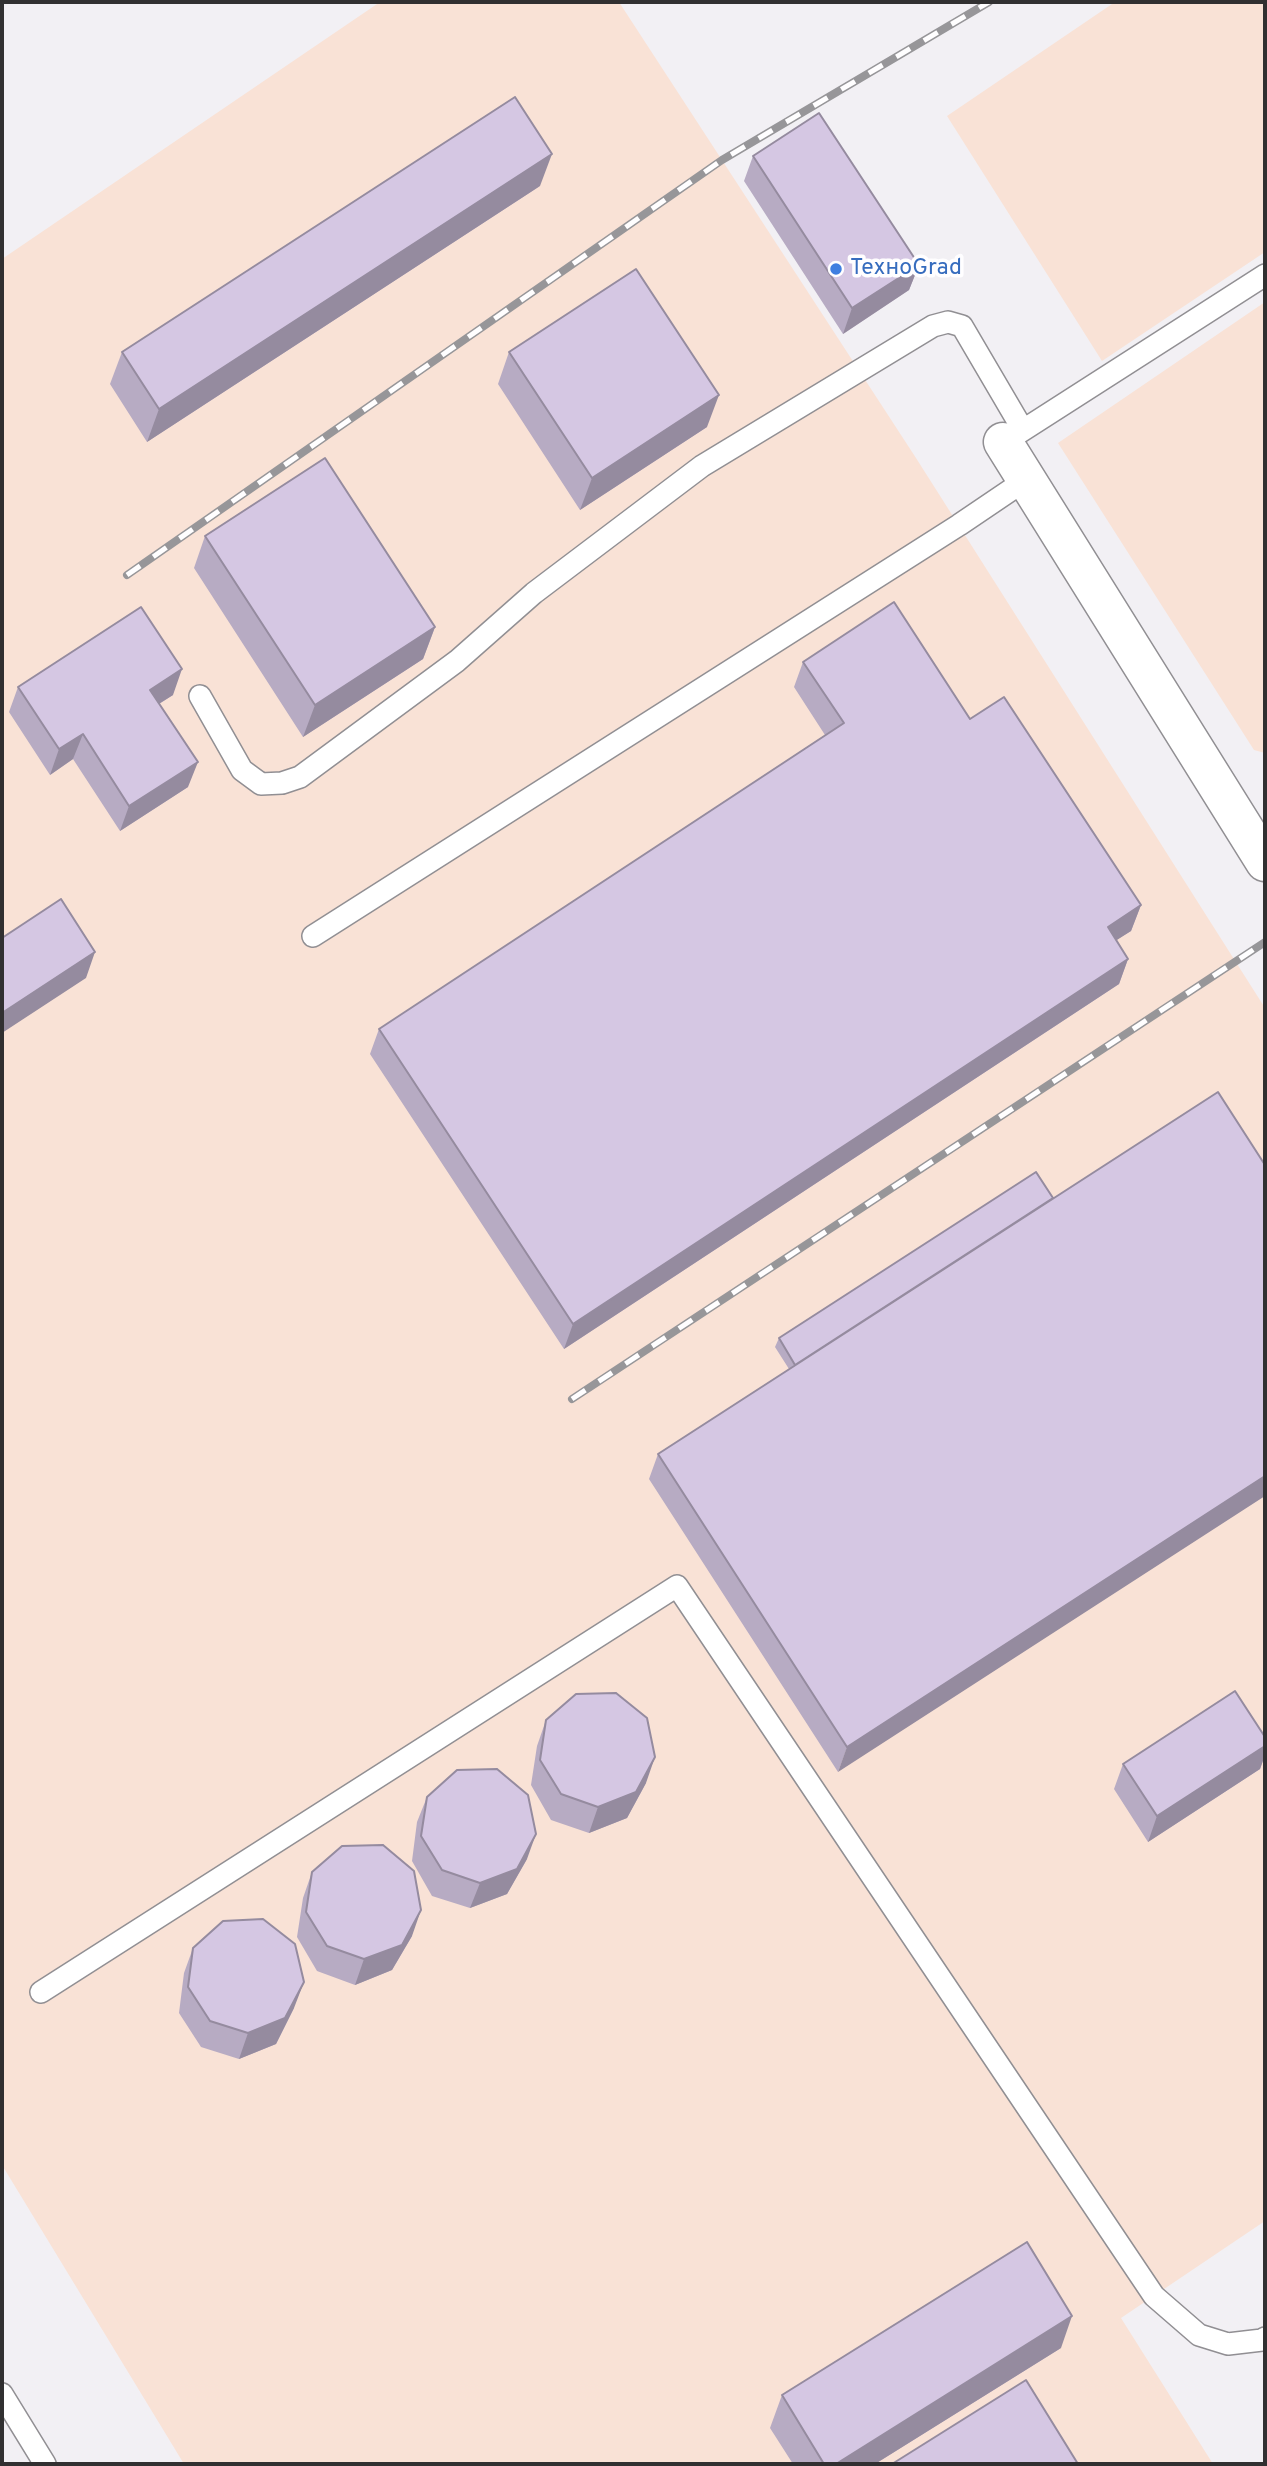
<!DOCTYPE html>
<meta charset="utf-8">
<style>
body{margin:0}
#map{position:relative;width:1267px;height:2466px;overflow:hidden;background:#f2f0f4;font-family:Overpass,sans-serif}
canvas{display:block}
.frame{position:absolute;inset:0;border:4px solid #313031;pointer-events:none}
</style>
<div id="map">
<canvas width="1267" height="2466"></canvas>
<div class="frame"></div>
</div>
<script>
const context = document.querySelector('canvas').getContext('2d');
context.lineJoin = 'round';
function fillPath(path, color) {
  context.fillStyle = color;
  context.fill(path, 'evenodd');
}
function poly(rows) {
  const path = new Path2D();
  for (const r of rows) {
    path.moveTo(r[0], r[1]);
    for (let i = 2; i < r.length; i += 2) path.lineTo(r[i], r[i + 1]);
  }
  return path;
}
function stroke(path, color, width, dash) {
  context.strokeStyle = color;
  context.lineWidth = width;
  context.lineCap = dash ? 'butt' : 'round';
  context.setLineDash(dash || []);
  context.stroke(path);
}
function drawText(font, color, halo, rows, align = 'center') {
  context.font = font + ' Overpass,sans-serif';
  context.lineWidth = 7;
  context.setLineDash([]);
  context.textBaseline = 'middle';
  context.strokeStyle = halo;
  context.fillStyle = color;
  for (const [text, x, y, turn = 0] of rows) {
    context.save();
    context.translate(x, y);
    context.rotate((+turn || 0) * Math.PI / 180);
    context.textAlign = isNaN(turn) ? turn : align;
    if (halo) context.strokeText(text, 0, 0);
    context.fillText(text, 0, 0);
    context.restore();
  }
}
const industrial = poly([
 [380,2,619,2,916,458,1265,1008,1265,2221,1121,2318,1213,2464,184,2464,2,2165,2,259],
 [1115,2,1265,2,1265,252,1102,361,947,116],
 [1265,302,1265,753,1254,750,1058,443]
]);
const service = poly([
 [1014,436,1265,275],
 [200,696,242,770,261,784,282,783,300,777,457,661,534,593,702,466,933,326,948,322,962,326,1023,430],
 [313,936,959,525,1027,479],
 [41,1992,677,1586,1154,2296,1199,2335,1228,2344,1262,2340,1265,2338],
 [2,2394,45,2464]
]);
const minor = poly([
 [1003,442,1265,862]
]);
const rail = poly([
 [127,575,722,160,989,2],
 [572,1399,1265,942]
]);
const wall = poly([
 [753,156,919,265,909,290,843,334,744,181],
 [540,186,147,442,110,384,122,352],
 [509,352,707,427,580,510,498,384],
 [205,536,435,627,423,659,303,737,194,568],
 [803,662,970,719,1141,905,1131,931,1116,940,1128,959,1119,984,564,1349,370,1054,379,1029,825,735,794,687],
 [18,687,173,695,159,704,188,787,120,831,73,759,50,775,9,712],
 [1053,1198,838,1772,649,1479,658,1454,789,1369,775,1347,779,1338],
 [546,1720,646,1783,627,1818,589,1833,551,1820,531,1785,537,1746],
 [1265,1737,1265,1755,1260,1769,1148,1842,1114,1789,1123,1764],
 [427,1797,527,1859,507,1894,470,1908,432,1896,412,1861,417,1822],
 [312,1872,412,1936,392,1970,355,1985,317,1971,297,1937,303,1898],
 [193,1948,294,2008,276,2044,239,2059,201,2047,179,2013,184,1973],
 [1061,2348,875,2464,793,2464,770,2428,782,2395]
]);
const shadedWall = poly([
 [552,154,540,186,147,442,159,409],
 [919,265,909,290,843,334,852,308],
 [719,395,707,427,580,510,592,478],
 [435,627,423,659,303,737,315,705],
 [182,669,173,695,141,715,150,690],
 [83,734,73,759,50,775,59,749],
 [198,762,188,787,120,831,129,806],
 [1141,905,1131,931,1098,952,1108,927],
 [95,952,86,978,2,1033,2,1013],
 [1128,959,1119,984,564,1349,573,1324],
 [1265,1476,1265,1496,838,1772,847,1747],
 [1265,1746,1265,1755,1260,1769,1148,1842,1157,1816],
 [655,1757,646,1783,627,1818,589,1833,598,1807],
 [536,1834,527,1859,507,1894,470,1908,480,1883],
 [421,1910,412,1936,392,1970,355,1985,364,1959],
 [304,1982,294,2008,276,2044,239,2059,248,2033],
 [1072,2316,1061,2348,875,2464,836,2464]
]);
const building = poly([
 [515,97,552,154,159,409,122,352,515,97],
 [819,113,919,265,852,308,753,156,819,113],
 [636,269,719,395,592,478,509,352,636,269],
 [325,458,435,627,315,705,205,536,325,458],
 [894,602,970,719,1004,697,1141,905,1108,927,1128,959,573,1324,379,1029,844,723,803,662,894,602],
 [141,607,182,669,150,690,198,762,129,806,83,734,59,749,18,687,141,607],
 [61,899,95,952,2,1013,2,938,61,899],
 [1218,1092,1265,1165,1265,1476,847,1747,658,1454,1218,1092],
 [1036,1172,1053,1198,795,1365,779,1338,1036,1172],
 [1235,1691,1265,1737,1265,1746,1157,1816,1123,1764,1235,1691],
 [616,1693,647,1718,655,1757,636,1792,598,1807,561,1794,540,1760,546,1720,576,1694,616,1693],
 [497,1769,528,1795,536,1834,517,1869,480,1883,442,1870,421,1836,427,1797,457,1770,497,1769],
 [383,1845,414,1871,421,1910,402,1945,364,1959,327,1946,306,1912,312,1872,342,1846,383,1845],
 [263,1919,295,1944,304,1982,285,2018,248,2033,210,2021,188,1987,193,1948,223,1921,263,1919],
 [1027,2242,1072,2316,836,2464,824,2464,782,2395,1027,2242],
 [1026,2380,1078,2464,892,2464,1026,2380]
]);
const markers = [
 [836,269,7,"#3f7fe0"]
];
const shopNames = [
 ["ТехноGrad",850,269]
];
fillPath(industrial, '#f9e2d6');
stroke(service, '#918f93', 24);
stroke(minor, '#918f93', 41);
stroke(service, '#fff', 21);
stroke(minor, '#fff', 38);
stroke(rail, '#979699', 8);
stroke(rail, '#fffeff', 5, [16]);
fillPath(wall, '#b7abc3');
fillPath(shadedWall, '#958b9f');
fillPath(building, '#d5c7e3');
stroke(building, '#958b9f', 2);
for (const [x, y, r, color] of markers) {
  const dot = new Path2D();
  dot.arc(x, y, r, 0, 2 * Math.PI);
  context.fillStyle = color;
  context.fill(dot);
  stroke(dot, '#fffeff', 2.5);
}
drawText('23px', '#366cbe', '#fffeff', shopNames, 'left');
</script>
